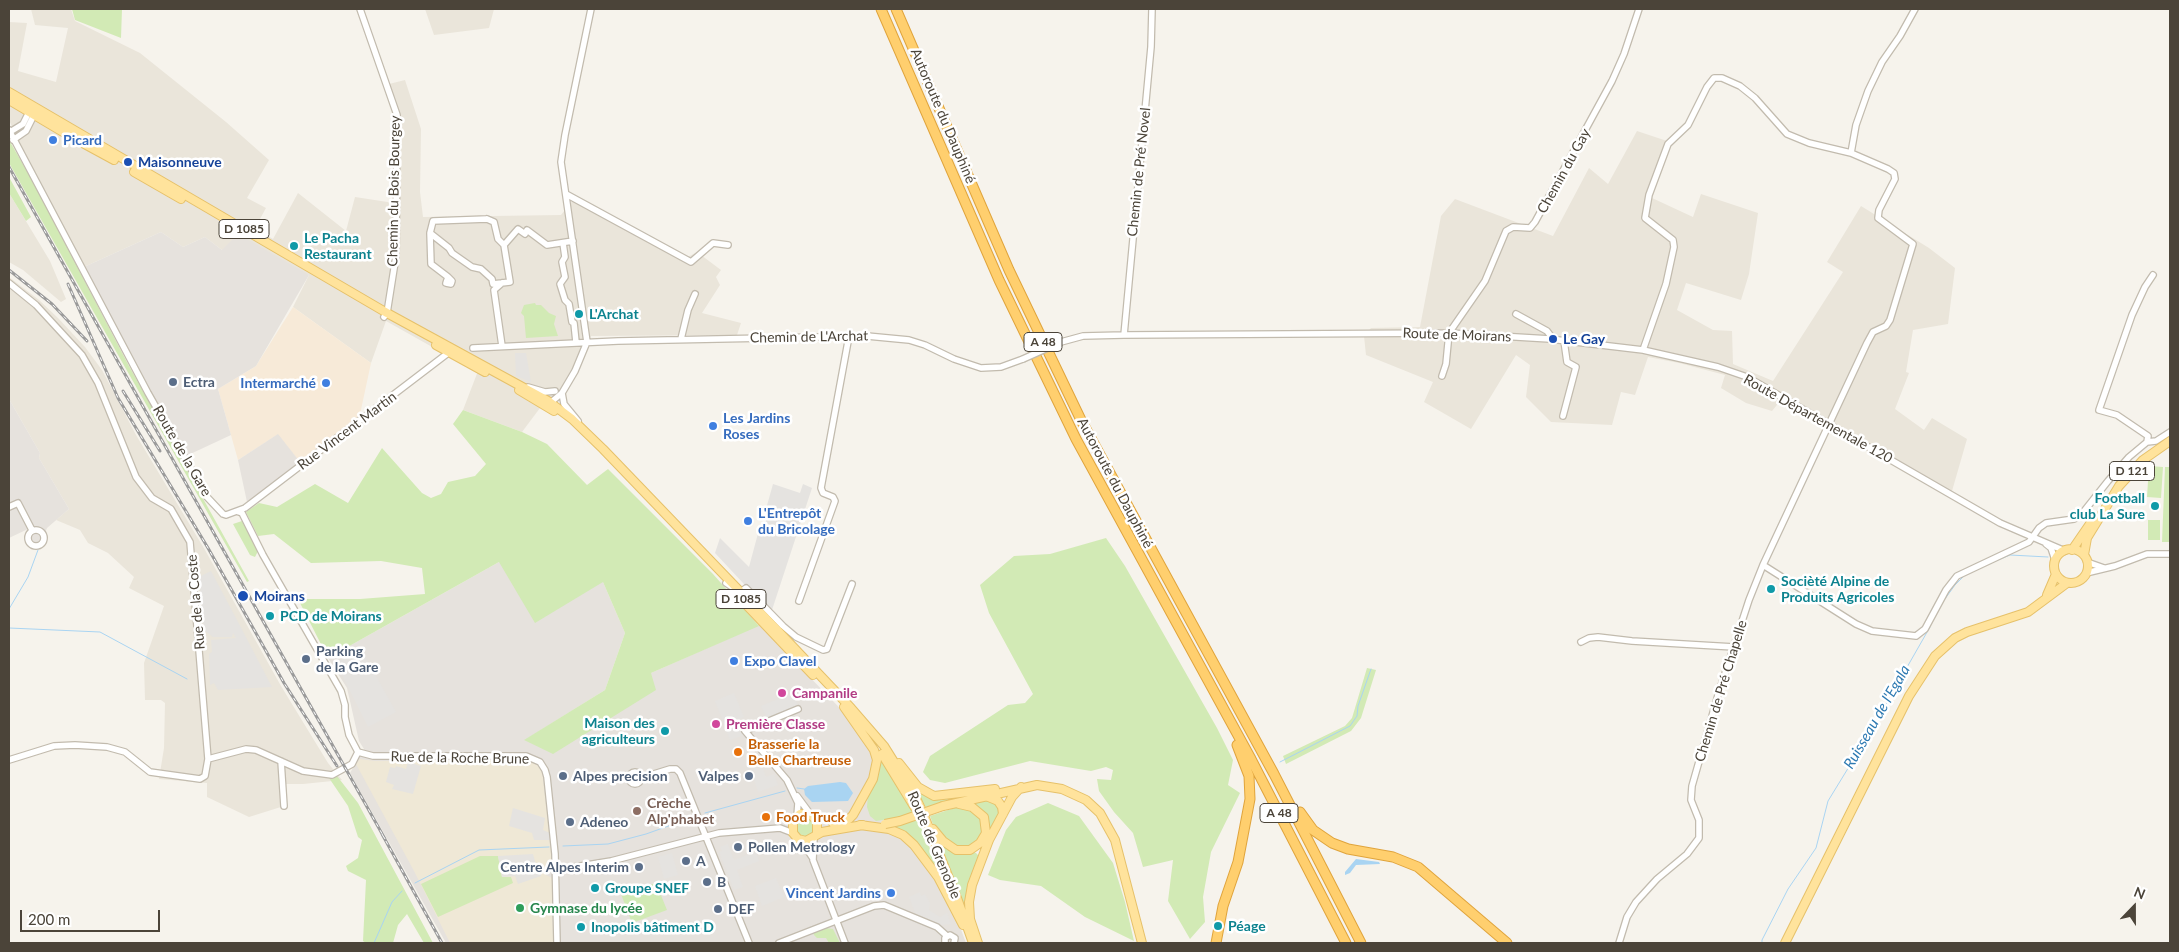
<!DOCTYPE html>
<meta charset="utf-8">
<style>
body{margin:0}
#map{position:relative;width:2179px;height:952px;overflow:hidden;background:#f6f3ec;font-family:Lato,sans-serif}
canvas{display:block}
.frame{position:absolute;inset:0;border:10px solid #4b4439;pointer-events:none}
.north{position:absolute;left:2109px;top:882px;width:50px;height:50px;-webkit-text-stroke:4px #fff;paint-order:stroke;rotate:22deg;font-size:14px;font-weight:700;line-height:20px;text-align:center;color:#4b4439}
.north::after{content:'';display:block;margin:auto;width:18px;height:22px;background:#4b4439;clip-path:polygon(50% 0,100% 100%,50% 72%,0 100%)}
.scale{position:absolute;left:20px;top:910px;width:140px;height:22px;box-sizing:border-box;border:2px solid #4b4439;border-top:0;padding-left:6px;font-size:15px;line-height:18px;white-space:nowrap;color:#4b4439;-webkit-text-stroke:4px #fff;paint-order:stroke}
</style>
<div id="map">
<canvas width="2179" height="952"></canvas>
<div class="frame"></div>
<div class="north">N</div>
<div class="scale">200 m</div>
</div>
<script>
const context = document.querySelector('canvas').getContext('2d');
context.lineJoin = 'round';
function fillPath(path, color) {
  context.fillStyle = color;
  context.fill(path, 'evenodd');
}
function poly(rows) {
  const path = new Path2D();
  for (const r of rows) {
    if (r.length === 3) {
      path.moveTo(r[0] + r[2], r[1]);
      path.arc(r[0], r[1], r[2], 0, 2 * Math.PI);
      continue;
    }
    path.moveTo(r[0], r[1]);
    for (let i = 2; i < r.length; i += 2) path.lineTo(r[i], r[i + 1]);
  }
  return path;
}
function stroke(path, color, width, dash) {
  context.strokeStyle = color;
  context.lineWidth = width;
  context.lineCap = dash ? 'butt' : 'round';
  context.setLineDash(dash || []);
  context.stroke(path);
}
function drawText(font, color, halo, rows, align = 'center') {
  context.font = font + ' Lato,sans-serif';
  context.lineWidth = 5;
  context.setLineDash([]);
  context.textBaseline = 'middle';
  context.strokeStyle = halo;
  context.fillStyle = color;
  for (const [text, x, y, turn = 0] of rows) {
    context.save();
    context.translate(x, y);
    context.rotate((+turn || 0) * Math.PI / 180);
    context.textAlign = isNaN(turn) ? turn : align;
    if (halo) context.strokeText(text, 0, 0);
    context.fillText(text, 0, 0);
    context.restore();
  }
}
const residential = poly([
 [31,9,71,9,75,21,140,53,226,122,269,160,247,198,266,208,255,228,273,239,298,193,346,231,355,197,394,203,394,115,384,83,389,84,405,80,421,129,420,192,423,217,561,215,573,200,686,258,697,252,721,270,716,277,720,285,702,313,741,323,737,335,591,336,565,396,543,404,522,432,463,410,478,371,450,357,386,321,371,363,293,307,309,275,222,250,205,237,183,247,161,232,84,267,19,143,9,120,9,22,27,23,18,71,56,82,68,28,35,25],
 [425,9,494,9,489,28,434,35],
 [1637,131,1667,141,1670,147,1652,198,1693,217,1701,194,1758,213,1749,274,1741,300,1686,283,1677,310,1713,330,1732,331,1733,364,1773,381,1843,272,1827,262,1861,206,1929,248,1955,268,1948,324,1913,330,1906,372,1909,373,1895,409,1924,430,1932,418,1967,439,1950,498,1781,400,1772,411,1746,403,1721,388,1725,375,1679,363,1648,357,1635,395,1621,392,1612,425,1551,422,1526,397,1530,365,1516,355,1471,429,1424,402,1433,382,1366,355,1364,336,1371,328,1420,327,1441,216,1455,199,1553,236,1589,168,1608,184],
 [9,193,50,261,66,299,61,302,23,270,9,262],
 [9,277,39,300,58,318,85,347,102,370,136,435,205,550,281,686,328,763,342,780,303,784,286,784,284,806,249,817,207,797,207,783,159,779,164,748,165,703,161,700,145,700,144,663,164,606,129,588,134,577,108,553,88,543,80,530,56,520,69,509,39,458,40,453,9,399]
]);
const commercial = poly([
 [293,307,371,363,359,419,300,462,277,435,238,460,218,389,256,366]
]);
const industrial = poly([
 [161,232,183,247,205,237,222,250,238,234,309,275,256,366,218,389,231,435,186,456,84,267],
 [9,399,40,453,39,458,69,509,47,528,45,533,46,540,42,547,34,549,27,544,25,537,28,529,9,538],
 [278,434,300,462,247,502,238,460],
 [499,562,603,582,625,633,605,690,525,740,651,673,759,625,869,738,904,791,933,855,966,943,446,943,350,773,364,749,359,741,347,688,328,658]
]);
const education = poly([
 [360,759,375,761,525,760,536,764,542,771,552,853,552,865,546,869,546,875,552,878,553,943,450,943,414,871,356,764]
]);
const green = poly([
 [72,9,122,9,121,38,75,20],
 [9,140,32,180,129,366,249,581,247,582,9,163],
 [9,177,31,217,26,221,9,193],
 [535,303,536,305,541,305,549,313,556,316,554,324,558,336,526,338,524,316,521,313,524,305],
 [463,410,522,432,547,444,587,485,608,469,713,574,759,626,651,673,656,690,553,754,524,740,605,690,625,633,603,582,535,623,499,562,328,658,298,599,360,599,425,594,422,568,381,561,311,563,274,534,258,536,246,512,259,503,277,507,315,484,348,503,382,448,422,493,431,498,441,494,448,482,475,476,486,464,453,424],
 [2149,466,2163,467,2161,498,2147,497],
 [2165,467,2170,467,2170,542,2162,542],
 [2148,520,2160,520,2160,540,2148,540],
 [242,521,258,551,255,557,250,555,233,524],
 [1106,538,1125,566,1217,728,1233,760,1228,785,1240,793,1211,852,1203,897,1205,922,1190,939,1168,901,1173,860,1143,867,1133,833,1114,812,1099,791,1097,779,1111,780,1113,770,1106,767,1091,771,1030,761,945,783,930,780,923,772,930,756,1008,705,1025,703,1033,694,989,613,980,585,1014,556,1050,554],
 [1367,668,1376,670,1361,718,1351,731,1286,764,1283,756,1345,726,1352,718],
 [880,758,898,781,914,812,902,817,876,821,870,816,867,807,868,793],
 [337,776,358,803,433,943,424,943,407,914,398,925,393,943,366,943,363,941,366,880,348,871,346,866,358,858,362,840,358,837,348,806,329,778],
 [916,789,921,793,976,795,926,808],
 [984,799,999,805,1000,811,988,834,989,824,987,817,982,810,970,802],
 [1048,803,1079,816,1113,863,1125,902,1134,941,1085,917,1041,886,1000,880,988,875,1006,830,1016,817],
 [957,807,968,808,982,820,983,829,980,838,966,849,948,844,934,827,930,816],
 [805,827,10],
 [918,820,942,878,916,841,896,828,898,825],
 [940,843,976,853,979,856,968,889,966,909,964,909,939,847],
 [480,856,498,856,502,877,511,877,513,883,438,917,421,884],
 [656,883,667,910,632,923,621,894],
 [826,928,833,929,840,943,829,943,826,938,817,938,814,935,813,933]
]);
const parking = poly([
 [515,353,526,353,531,382,516,376],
 [773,484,800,493,803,484,812,488,771,613,715,553,720,538,749,567,760,526,764,527,769,510,766,509],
 [211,571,238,622,272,687,218,690,214,683,210,685,209,654,212,652,211,640,236,638,233,633,232,637,213,637,204,630,199,577],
 [361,649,396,712,368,727,336,663],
 [734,693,744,717,738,720,744,735,730,740,715,701],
 [793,693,798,706,767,719,761,706],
 [759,758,766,777,774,774,778,785,758,792,748,762],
 [408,762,421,766,413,794,392,789,394,785,386,782,390,767,395,768,396,766,406,769],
 [513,808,545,818,543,830,550,833,550,840,534,840,532,833,509,826],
 [728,844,734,860,756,852,759,861,737,870,743,887,734,890,719,852,722,851,720,847],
 [672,853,678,875,664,879,658,857],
 [533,854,536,865,541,868,541,876,518,884,515,876,502,877,498,856],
 [776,878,784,897,762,906,755,886],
 [920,892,921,896,925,894,930,903,929,910,940,917,947,913,951,924,942,925,915,913,909,897]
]);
const water = poly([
 [840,782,846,783,853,793,848,801,812,802,805,795,804,789,808,786],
 [1356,859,1379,862,1380,864,1356,865,1350,873,1345,875,1345,872]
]);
const stream = poly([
 [1991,563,2010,555,2048,557],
 [1942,603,1955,585,1965,575],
 [9,609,28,577,38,550],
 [9,628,100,632,187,679],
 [1280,762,1350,726,1357,716,1358,706,1371,669],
 [797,788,804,789],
 [705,813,785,791],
 [563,846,608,844,646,834,691,818],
 [415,883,479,850,549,847],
 [374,943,392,902,402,891],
 [1762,943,1762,940,1788,889,1816,848,1828,801,1866,739,1930,627]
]);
const minor = poly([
 [360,9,397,115,396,256,387,313,384,317],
 [9,130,148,393,207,497,223,514,226,515,245,508,452,350],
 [10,132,23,124,29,112,32,110],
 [13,140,26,131,35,113],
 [1851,153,1856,125,1868,91,1882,62,1900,36,1915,9],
 [566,194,691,262,713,243,728,245],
 [487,219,494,222,498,239,504,245,510,282,493,284,492,279,481,269,472,267,452,253,449,248,430,233,433,221,487,219],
 [430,233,431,264,448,277,446,283,451,284,452,281,448,277],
 [563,243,565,257,562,262,565,277,560,284,565,300,569,304,572,322,574,323,576,342],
 [504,245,518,229,525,234,527,230,547,245,573,241],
 [9,283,36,305,82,355,98,383,136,477,152,498,171,509,190,542,208,759,205,776,200,779,150,772,125,752,107,747,75,745,54,746,9,760],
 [502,283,494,290,502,346],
 [1516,314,1547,331,1553,339],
 [1124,335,1151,47,1152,9],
 [681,339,688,310,695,294],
 [1061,342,1083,336,1124,335,1449,333,1550,339,1643,350,1718,367,1747,377,2000,523,2065,551],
 [473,348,618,341,867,336,909,340,925,345,954,359,981,368,1001,367,1023,359],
 [1442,376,1446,364,1449,333,1485,281,1506,231,1513,227,1530,228,1535,222,1612,81,1624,54,1639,9],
 [528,387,545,392,555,391],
 [562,393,564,404,578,421],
 [549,404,562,393,575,371,587,342,561,162,565,135,591,9],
 [1563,416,1576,367,1567,362,1564,341],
 [2147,442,2156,441,2170,432],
 [9,507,18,503,32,530],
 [239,512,242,513,263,555,341,691,345,705,345,717,349,735,358,752],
 [36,538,8],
 [2046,544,2051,548,2055,560],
 [2087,562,2104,568],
 [1763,565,1856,624,1872,631,1916,636,1925,629,1946,590,1957,576,2029,542,2039,528,2046,523,2074,519,2081,515,2108,481,2129,457,2147,442,2148,436,2117,415,2099,410,2132,315,2145,287,2153,275],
 [2086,573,2115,566,2147,554,2170,554],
 [726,583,738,591,741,592,746,588,783,626,796,637,823,650,827,649,828,646,852,584],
 [799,601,835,501,833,497,823,493,821,488,849,336],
 [1581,642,1589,638,1598,637,1632,641,1734,647],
 [358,752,373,756,526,756,540,762,545,770,547,777,555,854,557,943],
 [208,759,246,749,256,750,303,771,332,775,352,764,358,752],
 [281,761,284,806],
 [635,778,6],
 [641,778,670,769,676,769,680,773,749,943],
 [797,796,811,815],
 [797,816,798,803,787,780,745,731,798,709],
 [814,838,813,860,845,943],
 [801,840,812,857],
 [556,870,611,861,719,833,780,828,793,833],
 [779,943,874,906,884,905,937,927,947,936],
 [945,943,945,938,950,935,955,938,954,943],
 [1619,943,1627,917,1636,902,1657,879,1687,854,1699,838,1699,820,1691,800,1692,786,1718,695,1749,600,1763,565,1867,343,1873,332,1886,326,1890,320,1913,244,1878,218,1879,210,1895,179,1894,173,1888,169,1851,153,1809,143,1787,134,1755,98,1740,86,1722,78,1714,78,1707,87,1688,125,1668,144,1649,195,1645,218,1673,240,1674,247,1666,284,1643,350]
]);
const major = poly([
 [9,92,387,313,548,401,572,419,603,449,778,631,851,708,884,746,914,794,923,813,957,898,973,943],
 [9,100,68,135,114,160],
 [134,172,181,199],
 [436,345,485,372],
 [519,390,554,411],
 [2071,566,17],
 [2072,550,2094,518],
 [2084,555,2087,538,2119,486,2143,460,2170,441],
 [735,593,813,675],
 [2047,595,2056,574],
 [882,754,915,808],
 [899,763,918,787,934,796,995,789],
 [986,796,998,801,1002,807,1003,814],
 [943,806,1037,785,1062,789,1086,800,1100,813,1115,840,1142,943],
 [833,823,849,819,853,815,873,779,877,760,874,750,844,707],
 [860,825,889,829,903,835,914,845,938,877,963,925],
 [933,829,943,841,956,850,970,850,980,843,986,833,984,817,972,807,959,804],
 [817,834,817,821,811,815,800,814,793,820,793,833,798,839,806,841,822,832,863,825],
 [978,943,970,919,969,902,972,885,989,840,1012,797,1021,787],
 [1785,943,1909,696,1935,656,1955,638,1967,632,2028,612,2067,583]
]);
const highway = poly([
 [881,9,999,280,1076,439,1251,759,1346,943],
 [896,9,1009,270,1081,420,1274,774,1361,943],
 [1300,812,1313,830,1332,843,1348,849,1393,857,1418,867,1507,943],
 [1216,943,1223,906,1238,862,1250,799,1249,776,1237,745]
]);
const rail = poly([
 [9,167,385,839],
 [9,270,52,304,87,341],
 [68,284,118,398,208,548,284,683,337,766],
 [123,391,160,451],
 [382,834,442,943]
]);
const minorBridge = poly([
 [1023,359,1061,342]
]);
const majorBridge = poly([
 [885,824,900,821,943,806]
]);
const markers = [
 [53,140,5,"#3f7fe0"],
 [128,162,5,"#1a4fb4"],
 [294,246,5,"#0f9aa8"],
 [579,314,5,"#0f9aa8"],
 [1553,339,5,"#1a4fb4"],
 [173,382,5,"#5c6f8a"],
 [326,383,5,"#3f7fe0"],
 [713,426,5,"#3f7fe0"],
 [2155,506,5,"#0f9aa8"],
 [748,521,5,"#3f7fe0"],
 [1771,589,5,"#0f9aa8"],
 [243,596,6,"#1a4fb4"],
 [270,616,5,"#0f9aa8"],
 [306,659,5,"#5c6f8a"],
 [734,661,5,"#3f7fe0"],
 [782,693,5,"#d1479c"],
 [716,724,5,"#d1479c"],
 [665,731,5,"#0f9aa8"],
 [738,752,5,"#e8710a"],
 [563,776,5,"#5c6f8a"],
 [749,776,5,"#5c6f8a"],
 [637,811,5,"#8d6e63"],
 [766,817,5,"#e8710a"],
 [570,822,5,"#5c6f8a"],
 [738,847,5,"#5c6f8a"],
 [686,861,5,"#5c6f8a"],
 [639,867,5,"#5c6f8a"],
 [707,882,5,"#5c6f8a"],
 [595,888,5,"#0f9aa8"],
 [891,893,5,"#3f7fe0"],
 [520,908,5,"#2e9e5b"],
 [718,909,5,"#5c6f8a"],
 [1218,926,5,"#0f9aa8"],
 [581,927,5,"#0f9aa8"]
];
const shields = [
 [244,229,50],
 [1043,342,38],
 [2132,471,45],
 [741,599,50],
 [1279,813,38]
];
const shieldNames = [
 ["D 1085",244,229],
 ["A 48",1043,342],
 ["D 121",2132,471],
 ["D 1085",741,599],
 ["A 48",1279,813]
];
const streetNames = [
 ["Autoroute du Dauphiné",943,116,67],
 ["Chemin du Gay",1564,171,-61],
 ["Chemin de Pré Novel",1139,172,-84],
 ["Chemin du Bois Bourgey",394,191,-89],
 ["Route de Moirans",1457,335,2],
 ["Chemin de L'Archat",809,337,-1],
 ["Route Départementale 120",1818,419,29],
 ["Rue Vincent Martin",347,431,-37],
 ["Route de la Gare",182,451,60],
 ["Autoroute du Dauphiné",1115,483,62],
 ["Rue de la Coste",196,602,-95],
 ["Chemin de Pré Chapelle",1721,691,-73],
 ["Rue de la Roche Brune",460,758,1],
 ["Route de Grenoble",934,845,67]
];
const shopNames = [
 ["Picard",63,140],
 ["Intermarché",316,383,"right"],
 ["Les Jardins",723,418],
 ["Roses",723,434],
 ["L'Entrepôt",758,513],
 ["du Bricolage",758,529],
 ["Expo Clavel",744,661],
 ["Vincent Jardins",881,893,"right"]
];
const transitNames = [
 ["Maisonneuve",138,162],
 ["Le Gay",1563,339],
 ["Moirans",254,596]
];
const cultureNames = [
 ["Le Pacha",304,238],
 ["Restaurant",304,254],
 ["L'Archat",589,314],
 ["Football",2145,498,"right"],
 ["club La Sure",2145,514,"right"],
 ["Socièté Alpine de",1781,581],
 ["Produits Agricoles",1781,597],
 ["PCD de Moirans",280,616],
 ["Maison des",655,723,"right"],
 ["agriculteurs",655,739,"right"],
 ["Groupe SNEF",605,888],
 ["Péage",1228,926],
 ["Inopolis bâtiment D",591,927]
];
const serviceNames = [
 ["Ectra",183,382],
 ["Parking",316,651],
 ["de la Gare",316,667],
 ["Alpes precision",573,776],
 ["Valpes",739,776,"right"],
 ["Adeneo",580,822],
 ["Pollen Metrology",748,847],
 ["A",696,861],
 ["Centre Alpes Interim",629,867,"right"],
 ["B",717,882],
 ["DEF",728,909]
];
const hotelNames = [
 ["Campanile",792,693],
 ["Première Classe",726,724]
];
const foodNames = [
 ["Brasserie la",748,744],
 ["Belle Chartreuse",748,760],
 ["Food Truck",776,817]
];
const educationNames = [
 ["Crèche",647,803],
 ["Alp'phabet",647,819]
];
const leisureNames = [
 ["Gymnase du lycée",530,908]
];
const waterNames = [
 ["Ruisseau de l'Egala",1877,717,-60]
];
fillPath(residential, '#eae5da');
fillPath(commercial, '#f7ead8');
fillPath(industrial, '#e6e2dd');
fillPath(education, '#efe8d6');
fillPath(green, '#d2eab5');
fillPath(parking, '#e5e3e0');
fillPath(water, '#a9d4f2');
stroke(stream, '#a9d4f2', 1);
stroke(minor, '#c2bbae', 8);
stroke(major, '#e6c16a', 10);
stroke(highway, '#e0a43c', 11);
stroke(minor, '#fff', 5.5);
stroke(major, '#ffe39c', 8);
stroke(highway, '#ffcf6e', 9);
stroke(rail, '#9a9a9a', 3);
stroke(rail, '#fff', 1, [4]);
stroke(minorBridge, '#c2bbae', 8, []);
stroke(majorBridge, '#e6c16a', 10, []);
stroke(minorBridge, '#fff', 5.5);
stroke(majorBridge, '#ffe39c', 8);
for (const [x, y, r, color] of markers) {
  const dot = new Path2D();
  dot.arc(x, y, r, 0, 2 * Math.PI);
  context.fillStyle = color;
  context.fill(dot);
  stroke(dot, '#fff', 2);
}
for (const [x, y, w] of shields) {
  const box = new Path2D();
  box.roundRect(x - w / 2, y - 9.5, w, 19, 4);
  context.fillStyle = '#fff';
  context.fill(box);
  stroke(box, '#4b4439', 1);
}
drawText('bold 12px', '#4b4439', null, shieldNames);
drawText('14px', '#4b4439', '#fff', streetNames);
drawText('bold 14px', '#366cbe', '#fff', shopNames, 'left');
drawText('bold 14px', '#164399', '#fff', transitNames, 'left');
drawText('bold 14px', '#0d838f', '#fff', cultureNames, 'left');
drawText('bold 14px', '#4e5e75', '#fff', serviceNames, 'left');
drawText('bold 14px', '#b23c85', '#fff', hotelNames, 'left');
drawText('bold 14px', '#c56008', '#fff', foodNames, 'left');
drawText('bold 14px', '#785e54', '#fff', educationNames, 'left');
drawText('bold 14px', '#27864d', '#fff', leisureNames, 'left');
drawText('italic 15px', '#2e7ab2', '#fff', waterNames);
</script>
